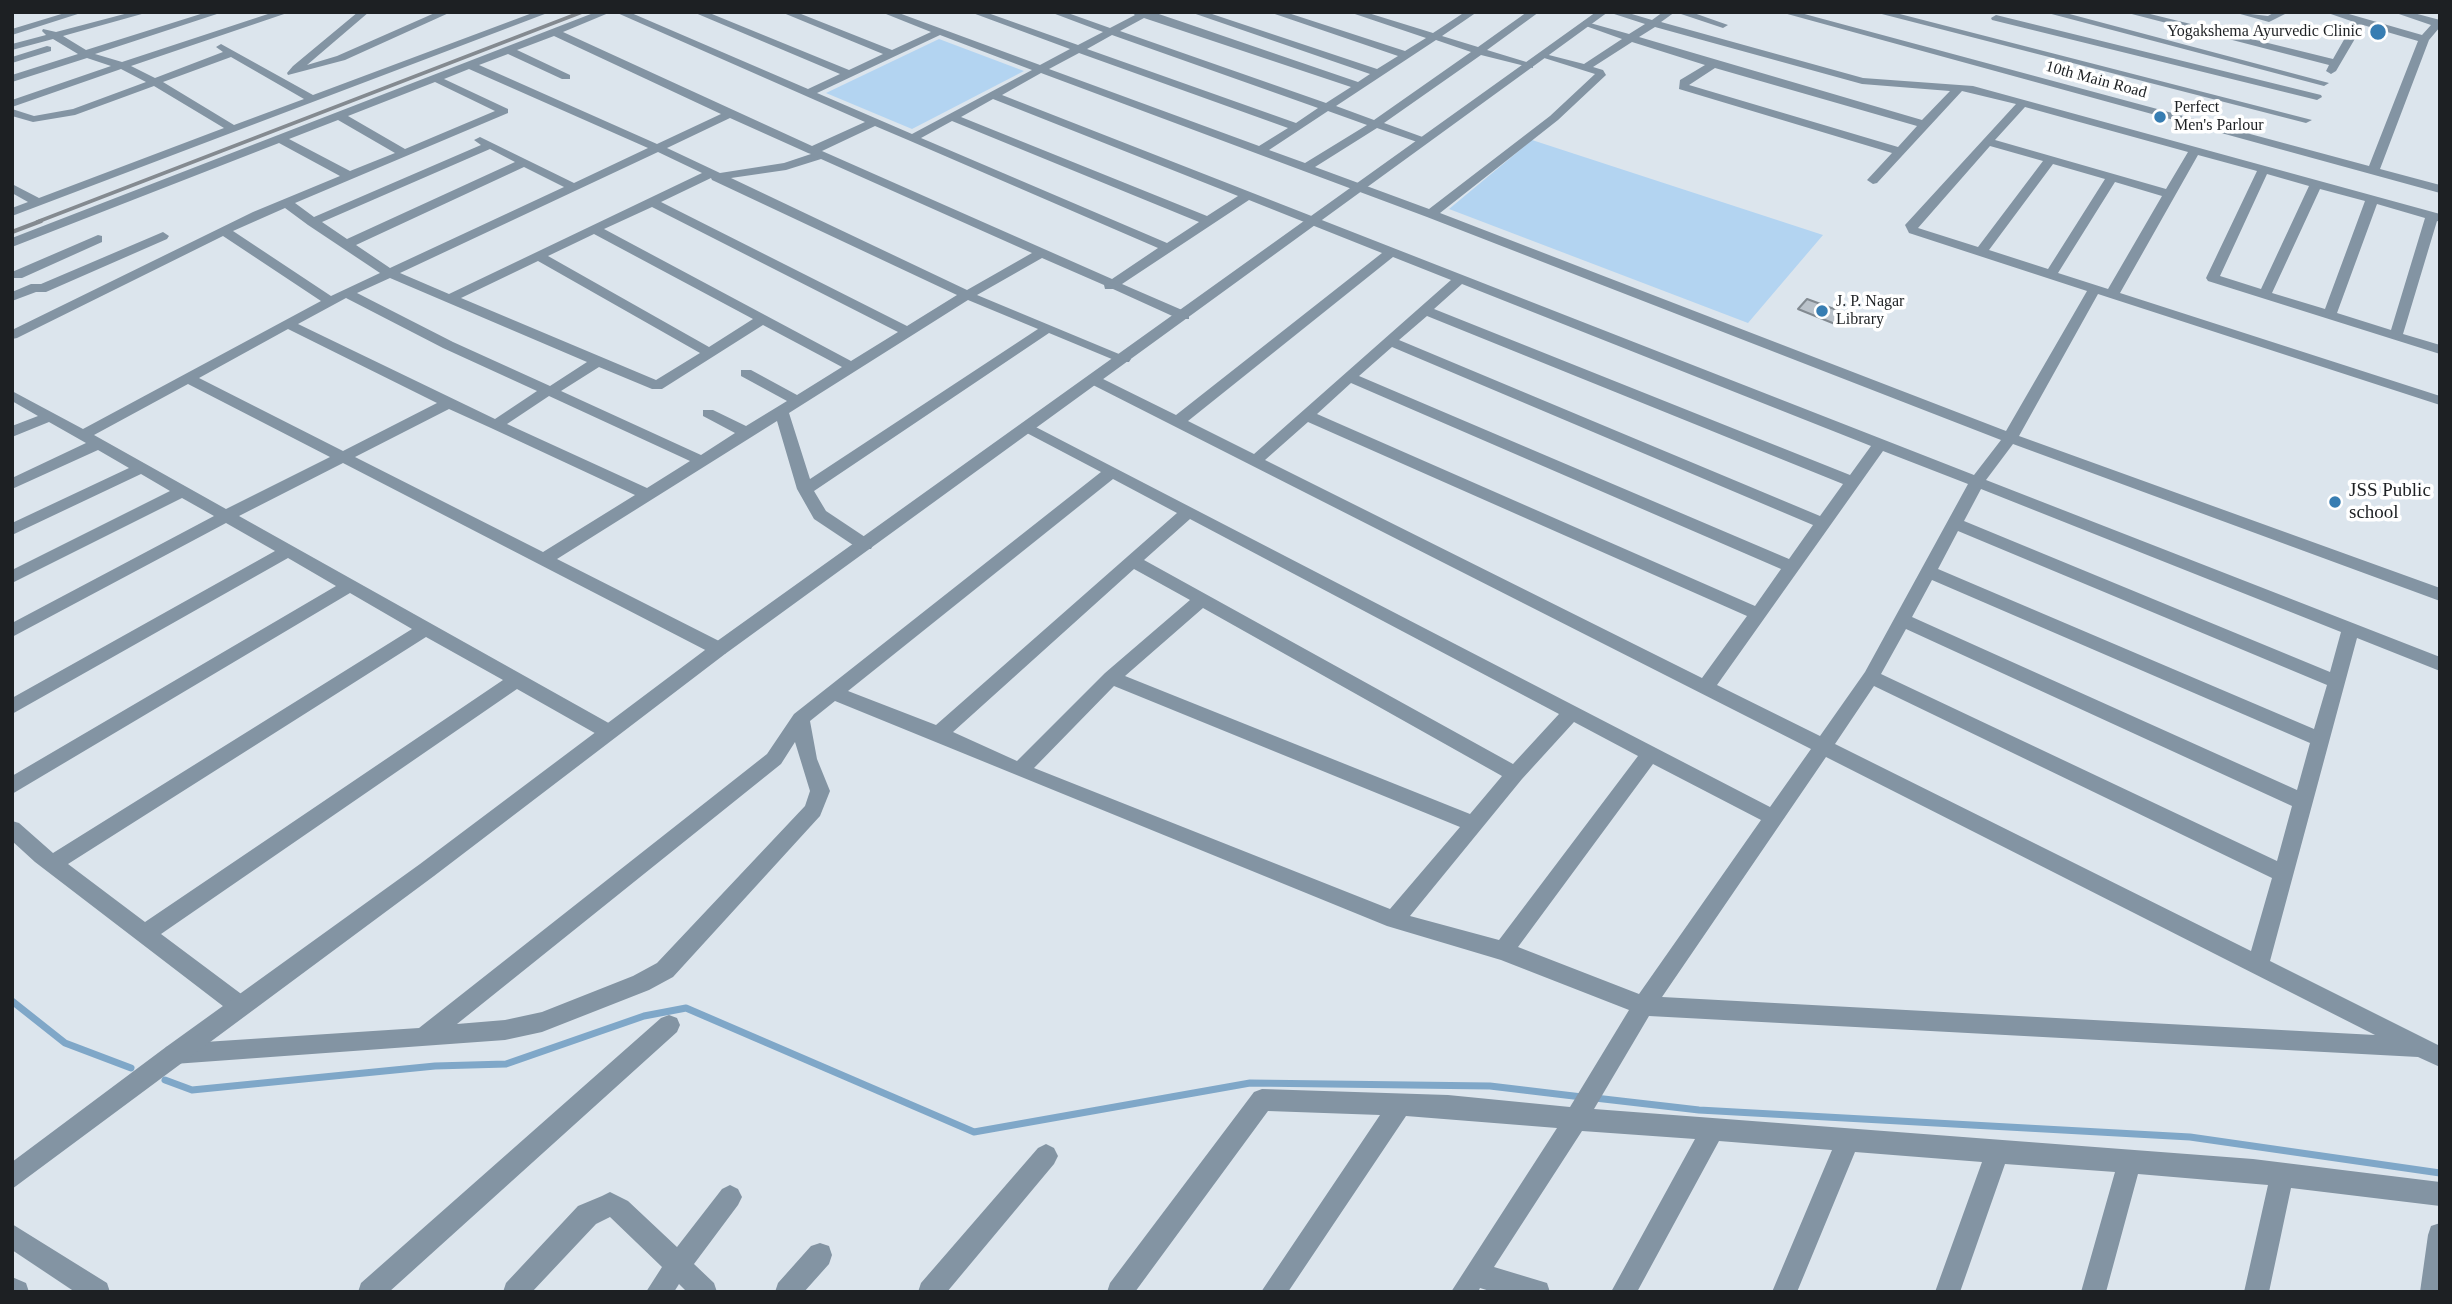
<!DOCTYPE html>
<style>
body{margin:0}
#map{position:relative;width:2452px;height:1304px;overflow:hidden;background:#dce5ed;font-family:Georgia,serif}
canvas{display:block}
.frame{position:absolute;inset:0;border:14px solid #1d2023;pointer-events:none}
</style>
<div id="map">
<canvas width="2452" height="1304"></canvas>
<div class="frame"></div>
</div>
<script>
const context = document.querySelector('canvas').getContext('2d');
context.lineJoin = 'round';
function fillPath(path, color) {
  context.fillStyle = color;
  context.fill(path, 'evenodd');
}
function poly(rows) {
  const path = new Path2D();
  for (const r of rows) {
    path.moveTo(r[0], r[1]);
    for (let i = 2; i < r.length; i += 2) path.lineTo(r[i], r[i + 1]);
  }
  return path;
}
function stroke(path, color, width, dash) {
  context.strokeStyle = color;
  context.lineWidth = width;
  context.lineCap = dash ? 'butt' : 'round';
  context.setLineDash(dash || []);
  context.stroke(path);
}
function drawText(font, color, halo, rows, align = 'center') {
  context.font = font + ' Georgia,serif';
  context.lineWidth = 7;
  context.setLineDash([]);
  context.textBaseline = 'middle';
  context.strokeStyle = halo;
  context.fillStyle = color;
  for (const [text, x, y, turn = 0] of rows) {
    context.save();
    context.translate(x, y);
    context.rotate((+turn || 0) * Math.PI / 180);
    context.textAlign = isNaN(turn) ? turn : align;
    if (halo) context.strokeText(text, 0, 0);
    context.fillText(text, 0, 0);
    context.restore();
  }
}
const green = poly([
 [939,39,1024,71,912,129,826,93],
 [1532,140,1823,235,1748,323,1449,209]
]);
const stream = poly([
 [12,1001,65,1043,131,1068],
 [165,1080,192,1090,435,1066,506,1064,644,1016,686,1008,974,1132,1250,1083,1490,1086,1582,1097],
 [1595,1098,1699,1110,2190,1137,2440,1173]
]);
const building = poly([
 [1807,299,1845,313,1835,324,1798,309,1807,299]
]);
const minor = poly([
 [68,12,84,12,12,35,12,29,68,12],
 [132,12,149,12,63,36,86,50,207,12,223,12,95,54,122,62,274,12,290,12,131,66,155,78,223,52,216,47,221,44,313,95,535,12,550,12,12,216,12,208,28,202,12,193,12,184,39,198,224,128,154,86,75,115,33,122,12,116,12,109,34,116,73,109,146,82,121,69,12,107,12,100,111,66,87,58,12,82,12,75,78,54,53,39,12,50,12,44,46,35,42,31,43,29,56,32,132,12],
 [231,57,304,99,234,125,163,82,231,57],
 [358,12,369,12,307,65,337,56,437,12,451,12,345,60,288,75,287,73,293,66,358,12],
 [596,12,611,12,563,32,812,146,865,122,615,12,629,12,808,89,840,74,693,12,707,12,849,70,883,54,781,12,796,12,892,50,931,32,881,12,896,12,1040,65,1070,49,970,12,985,12,1078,45,1103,32,1050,12,1065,12,1110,28,1135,15,1131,12,1153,12,1358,82,1370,74,1190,12,1206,12,1377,69,1398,56,1269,12,1285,12,1405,51,1426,38,1349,12,1365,12,1433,33,1465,12,1477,12,1442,36,1478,47,1527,12,1539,12,1487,50,1533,64,1533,68,1481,55,1384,123,1428,139,1428,143,1420,143,1377,128,1315,167,1429,209,1550,116,1595,74,1541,57,1541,53,1584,64,1622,39,1583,25,1583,21,1629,34,1645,24,1608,12,1625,12,1652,20,1663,12,1675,12,1661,22,1863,78,1973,86,2440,214,2440,222,2437,221,2403,334,2440,345,2440,354,2208,281,2206,278,2257,171,2198,155,2120,293,2440,396,2440,405,2098,294,2019,436,2440,588,2440,601,2013,444,1986,480,2440,657,2440,671,2357,638,2270,961,2440,1046,2440,1067,2418,1057,1649,1016,1594,1109,2253,1159,2440,1182,2440,1206,2291,1188,2269,1292,2244,1292,2268,1185,2138,1174,2106,1292,2081,1292,2115,1172,2005,1164,1960,1292,1935,1292,1982,1162,1855,1152,1797,1292,1772,1292,1832,1150,1719,1141,1637,1292,1611,1292,1695,1139,1582,1131,1494,1267,1547,1283,1550,1292,1493,1292,1480,1288,1478,1292,1451,1292,1557,1128,1406,1116,1288,1292,1261,1292,1380,1115,1268,1111,1135,1292,1107,1292,1110,1283,1254,1092,1262,1089,1448,1095,1570,1107,1629,1010,1501,960,1387,926,835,701,810,721,817,759,830,791,820,816,673,977,649,990,542,1032,505,1040,174,1064,166,1061,163,1054,166,1047,174,1044,419,1028,767,754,794,714,1101,472,1023,431,1023,425,1028,423,1770,807,1811,749,1089,383,1089,377,1099,377,1176,415,1382,253,1249,200,1122,284,1189,313,1189,319,1179,319,1113,289,1105,289,1104,285,1042,258,977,295,1131,359,1129,362,1119,362,1049,333,814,491,826,511,871,541,873,545,871,549,859,549,814,519,797,489,777,421,557,559,725,644,728,649,725,654,713,654,343,463,239,516,614,726,616,731,614,736,607,738,600,736,517,689,161,934,248,999,251,1006,248,1013,240,1016,232,1013,35,862,12,841,12,821,19,823,53,853,412,629,350,593,12,794,12,776,336,586,288,558,12,714,12,698,275,551,226,523,12,637,12,623,214,516,182,498,12,583,12,570,170,491,141,474,12,535,12,523,129,468,98,450,12,489,12,478,86,443,49,422,12,437,12,426,38,416,12,401,12,391,83,429,321,301,223,236,17,338,12,339,12,330,253,212,340,176,279,143,12,247,12,238,596,12],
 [1144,18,1351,87,1326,103,1120,31,1144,18],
 [1655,27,1862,84,1950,91,1922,120,1639,37,1655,27],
 [940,35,1032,70,912,134,817,93,940,35],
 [1112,35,1318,108,1296,123,1087,49,1112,35],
 [554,36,721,114,657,144,479,65,508,54,562,79,570,79,570,75,517,50,554,36],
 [1436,40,1471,52,1374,120,1336,106,1436,40],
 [1632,42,1705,65,1680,80,1679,89,1892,153,1867,180,1873,184,1877,183,1962,91,2016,104,1905,225,1909,233,2087,291,2006,431,1440,213,1558,120,1606,75,1603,70,1593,67,1632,42],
 [1079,53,1288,128,1259,146,1049,69,1079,53],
 [1715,68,1917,126,1898,147,1689,85,1715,68],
 [469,69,648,148,574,183,480,137,474,140,481,145,314,217,295,203,508,113,508,109,444,79,469,69],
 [1041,73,1427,217,2001,440,1974,475,1002,95,1041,73],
 [435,82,495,111,405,149,348,116,435,82],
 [993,99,1238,196,1207,216,961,117,993,99],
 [2025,107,2188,152,2166,189,1995,140,2025,107],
 [1328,111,1367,125,1305,163,1269,150,1328,111],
 [730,118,808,153,811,154,784,163,720,173,667,148,730,118],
 [338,120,395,153,350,171,289,139,338,120],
 [952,121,1199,222,1167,243,921,138,952,121],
 [875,126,908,140,1158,248,1112,279,822,151,875,126],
 [1990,146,2043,161,1978,247,1918,228,1990,146],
 [490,149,515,162,347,239,322,222,490,149],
 [658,152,702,173,449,294,400,273,658,152],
 [821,159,1032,253,967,290,731,178,786,170,821,159],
 [2053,164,2105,179,2048,269,1989,250,2053,164],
 [524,167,564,187,390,268,356,245,524,167],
 [2267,174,2309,186,2261,289,2220,276,2267,174],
 [711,178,712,180,957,295,907,326,661,202,711,178],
 [2115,182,2162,196,2108,289,2058,273,2115,182],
 [2320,189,2365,201,2325,309,2272,293,2320,189],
 [2377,204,2425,218,2391,330,2337,313,2377,204],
 [652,207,898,332,851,361,604,229,652,207],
 [285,208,308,225,380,273,331,296,233,231,285,208],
 [594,234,753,319,709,347,548,256,594,234],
 [1393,257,1451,280,1254,454,1188,421,1393,257],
 [538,261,700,353,656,380,461,298,538,261],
 [390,278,587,362,550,386,453,342,357,293,390,278],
 [1462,284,1871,446,1850,475,1434,309,1462,284],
 [346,298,443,348,537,391,495,419,298,324,346,298],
 [968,300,1038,329,810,479,789,413,968,300],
 [1427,316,1843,484,1820,516,1399,340,1427,316],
 [763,325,842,367,797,395,751,370,741,370,741,376,787,401,746,426,713,410,703,410,703,416,735,433,701,455,561,391,599,367,652,389,662,389,763,325],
 [288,329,437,403,343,451,199,378,288,329],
 [1392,347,1813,525,1789,559,1359,376,1392,347],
 [1351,383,1781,569,1755,606,1317,414,1351,383],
 [188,384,330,457,226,509,94,435,188,384],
 [549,396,690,461,647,488,507,424,549,396],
 [449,409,491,428,635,495,543,552,355,457,449,409],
 [1308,422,1747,616,1702,678,1265,460,1308,422],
 [1883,451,1968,484,1865,672,1820,736,1717,685,1883,451],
 [1113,479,1177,513,936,725,848,691,1113,479],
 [1981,489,2341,632,2330,672,1964,521,1981,489],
 [1190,519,1559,714,1513,764,1144,560,1190,519],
 [1958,531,2327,685,2314,729,1938,569,1958,531],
 [1134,569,1190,600,1105,673,1017,761,953,732,1134,569],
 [1932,580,2310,743,2297,790,1912,617,1932,580],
 [1203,608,1502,776,1470,814,1125,676,1203,608],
 [1906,629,2292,806,2277,861,1881,674,1906,629],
 [426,637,503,680,145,922,68,864,426,637],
 [1114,686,1460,827,1390,909,1034,768,1114,686],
 [1874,686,2272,878,2251,951,1835,744,1874,686],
 [1574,722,1638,756,1499,940,1410,916,1522,779,1574,722],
 [795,742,810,791,805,806,657,963,633,976,542,1012,505,1020,457,1024,781,764,795,742],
 [1826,757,2375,1035,1662,997,1826,757],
 [1653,764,1761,820,1639,994,1518,947,1653,764],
 [1675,12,1691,12,1728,25,1723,28,1675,12],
 [1780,12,1797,12,2369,166,2418,41,2363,25,2336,71,2331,74,2326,71,2329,65,2124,12,2142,12,2333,59,2354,22,2325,12,2342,12,2422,35,2431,25,2393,12,2410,12,2440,20,2440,27,2429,40,2380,169,2440,185,2440,193,1780,12],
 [1874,12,1892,12,2312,120,2306,123,1874,12],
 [2044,12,2062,12,2329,83,2324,86,2044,12],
 [2233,12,2268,16,2275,12,2289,12,2269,22,2233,12],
 [1996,15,2321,95,2322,97,2317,100,1992,20,1991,18,1996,15],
 [47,46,51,47,51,51,12,63,12,57,47,46],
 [163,232,169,236,167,239,46,292,36,292,12,301,12,292,31,284,41,284,163,232],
 [98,235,102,236,102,242,22,278,12,278,12,272,98,235],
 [669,1015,677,1018,680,1025,677,1032,389,1292,358,1292,361,1283,661,1018,669,1015],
 [1046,1144,1054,1148,1058,1156,1054,1164,947,1292,918,1292,921,1283,1038,1148,1046,1144],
 [730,1185,738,1189,742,1197,738,1205,694,1264,714,1283,717,1292,687,1292,679,1284,674,1292,646,1292,662,1267,610,1217,596,1224,532,1292,503,1292,506,1283,578,1206,602,1196,610,1192,628,1201,677,1247,722,1189,730,1185],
 [2440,1223,2440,1292,2420,1292,2428,1235,2431,1226,2440,1223],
 [12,1224,107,1283,110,1292,75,1292,12,1250,12,1224],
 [820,1243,829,1246,832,1255,829,1264,804,1292,775,1292,778,1283,811,1246,820,1243]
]);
const tertiary = poly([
 [1596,12,1608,12,725,654,434,876,12,1189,12,1162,166,1047,420,864,713,644,1596,12],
 [12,1277,26,1283,29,1292,12,1292,12,1277]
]);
const railFar1 = poly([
 [37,222,582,12]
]);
const rail = poly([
 [12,232,41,221]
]);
const markers = [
 [2378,32,9,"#377db2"],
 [2160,117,7,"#377db2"],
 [1822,311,7,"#377db2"],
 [2335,502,7,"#377db2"]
];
const farPoinames = [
 ["Yogakshema Ayurvedic Clinic",2362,32,"right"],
 ["Perfect",2174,108],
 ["Men's Parlour",2174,126],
 ["J. P. Nagar",1836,302],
 ["Library",1836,320]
];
const farStreetnames = [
 ["10th Main Road",2096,80,15]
];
const poiNames = [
 ["JSS Public",2349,491],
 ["school",2349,513]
];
fillPath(green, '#b3d4f1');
stroke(stream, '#7fa7c8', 7);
fillPath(building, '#bac2ca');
stroke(building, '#828a91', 2);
fillPath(minor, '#8394a3');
fillPath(tertiary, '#8394a3');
stroke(railFar1, '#848a90', 3.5);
stroke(rail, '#848a90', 4.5);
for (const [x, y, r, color] of markers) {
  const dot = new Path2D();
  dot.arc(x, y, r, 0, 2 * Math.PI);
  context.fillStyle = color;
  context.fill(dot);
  stroke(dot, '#fff', 2.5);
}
drawText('16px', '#1d2023', '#fff', farPoinames, 'left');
drawText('16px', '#1d2023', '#fff', farStreetnames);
drawText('19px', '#1d2023', '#fff', poiNames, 'left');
</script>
